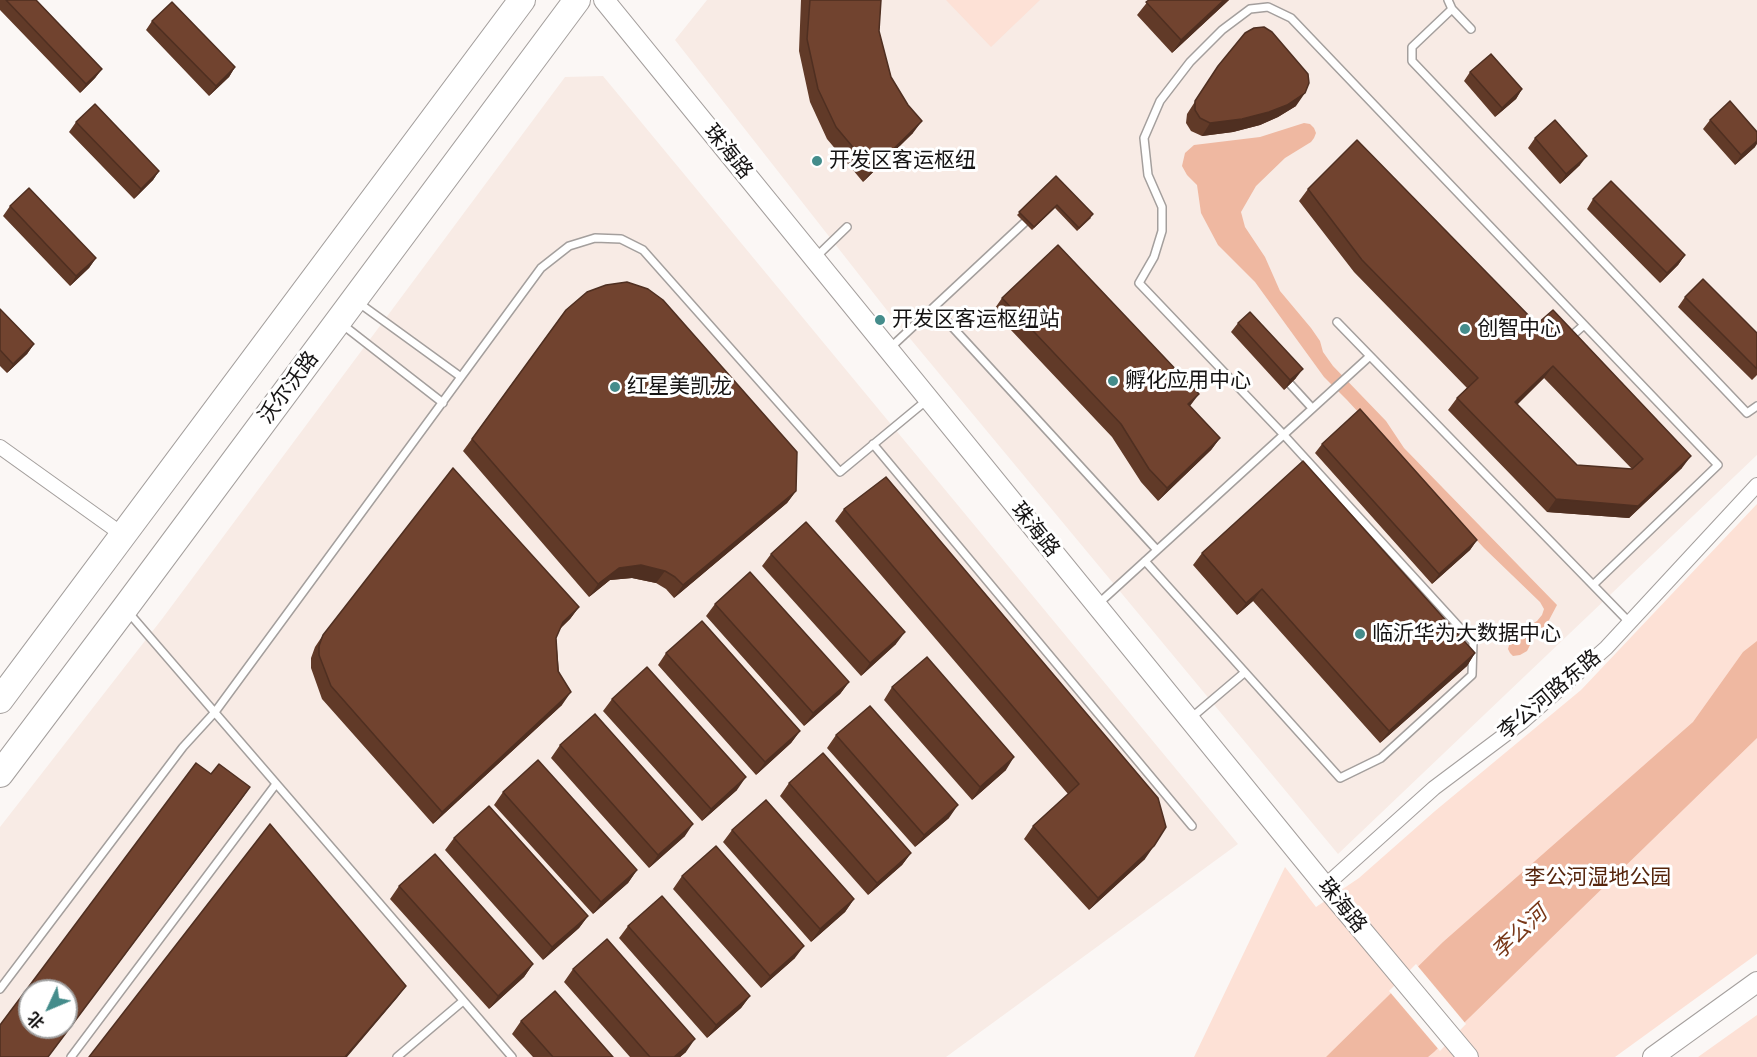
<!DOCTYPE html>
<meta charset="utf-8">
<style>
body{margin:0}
#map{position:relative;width:1757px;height:1057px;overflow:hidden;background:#fbf7f5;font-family:"Fira Sans Condensed","Noto Sans SC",sans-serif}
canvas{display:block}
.north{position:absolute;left:18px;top:979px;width:60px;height:60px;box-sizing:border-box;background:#fff;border:2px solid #a1a1a1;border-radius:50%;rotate:226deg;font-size:16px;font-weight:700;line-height:24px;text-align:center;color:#151313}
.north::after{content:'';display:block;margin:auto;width:21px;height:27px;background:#448c8b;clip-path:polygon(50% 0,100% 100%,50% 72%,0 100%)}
</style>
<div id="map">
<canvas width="1757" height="1057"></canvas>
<div class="north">北</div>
</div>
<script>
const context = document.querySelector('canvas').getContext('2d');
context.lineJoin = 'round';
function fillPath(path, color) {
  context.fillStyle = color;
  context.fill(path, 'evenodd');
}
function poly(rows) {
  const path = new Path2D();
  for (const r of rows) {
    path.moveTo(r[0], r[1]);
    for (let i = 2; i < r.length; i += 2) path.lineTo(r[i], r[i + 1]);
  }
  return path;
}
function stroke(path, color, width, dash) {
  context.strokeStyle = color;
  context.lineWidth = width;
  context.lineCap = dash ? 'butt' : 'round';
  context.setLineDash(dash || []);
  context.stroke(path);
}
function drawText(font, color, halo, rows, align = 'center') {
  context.font = font + ' "Fira Sans Condensed","Noto Sans SC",sans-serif';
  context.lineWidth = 6;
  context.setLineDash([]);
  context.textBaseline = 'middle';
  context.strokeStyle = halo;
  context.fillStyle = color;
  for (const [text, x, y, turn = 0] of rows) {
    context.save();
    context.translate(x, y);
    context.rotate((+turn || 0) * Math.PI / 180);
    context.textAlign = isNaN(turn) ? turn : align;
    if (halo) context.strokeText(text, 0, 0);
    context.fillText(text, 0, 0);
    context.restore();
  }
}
const built = poly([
 [707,0,1757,0,1757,455,1338,854,893,318,675,40],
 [603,76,1238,844,946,1057,0,1057,0,827,162,619,565,77],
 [30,991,66,991,66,1027,30,1027]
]);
const green = poly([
 [946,0,1040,0,991,47],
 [1757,504,1757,954,1615,1057,1194,1057,1285,867,1316,907,1359,878,1435,811,1581,690],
 [1757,1015,1757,1057,1698,1057]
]);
const water = poly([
 [1304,123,1310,124,1314,128,1316,133,1314,138,1311,142,1285,158,1256,186,1241,212,1245,227,1265,257,1280,291,1311,328,1320,341,1323,352,1333,366,1386,421,1404,448,1557,605,1548,622,1533,639,1527,651,1520,655,1513,656,1510,653,1508,649,1510,642,1514,635,1537,621,1542,615,1544,609,1540,602,1484,548,1347,400,1324,377,1255,282,1218,245,1201,213,1197,185,1187,175,1182,166,1185,153,1194,145,1260,137],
 [1757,641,1757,738,1434,1052,1428,1057,1326,1057,1443,942,1693,722,1743,652]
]);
const pier = poly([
 [1416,964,1466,1024,1440,1051,1389,991]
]);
const lane = poly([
 [1448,0,1452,9,1412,47,1412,61,1747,413,1757,406],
 [1452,9,1471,29],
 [816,257,847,227],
 [359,303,461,377],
 [934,307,1157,550],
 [1337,322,1629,622],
 [343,325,443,403],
 [1568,339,1584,325],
 [890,348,1024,223],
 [1290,384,1312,408],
 [873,444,1192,826],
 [1145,561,1340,778,1381,758,1472,675,1473,642,1283,434,1139,283,1154,257,1162,231,1162,207,1148,175,1144,138,1160,101,1190,62,1222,30,1250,9,1268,7,1291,18,1718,465,1593,585],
 [1098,604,1370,356],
 [129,613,512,1057],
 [1191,718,1244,673],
 [0,989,183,747,215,712,541,268,569,246,595,238,621,239,643,250,840,472,927,400],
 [71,1057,276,784],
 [397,1057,463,1001]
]);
const street = poly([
 [0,447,123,535],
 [1325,886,1434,788,1522,722,1606,648,1757,485]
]);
const secondary = poly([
 [604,0,1325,886,1468,1057],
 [1653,1057,1757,982]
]);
const highway = poly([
 [0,700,522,0],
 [0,774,125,608,577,0]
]);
const wall = poly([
 [0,0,36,0,102,69,95,78,80,93,0,10],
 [801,0,881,0,879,31,891,77,913,133,863,182,827,139,810,102,799,51],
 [1149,0,1229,0,1172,53,1137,15],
 [152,21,235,67,229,77,209,96,146,30],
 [1218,66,1296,106,1278,117,1260,125,1233,132,1202,136,1191,131,1186,123,1187,114],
 [1470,72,1522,89,1516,99,1495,117,1464,81],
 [1710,120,1755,147,1735,165,1703,129],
 [76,122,159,171,153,180,134,199,69,132],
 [1535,138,1580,165,1560,184,1528,148],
 [1056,176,1091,218,1077,231,1055,208,1032,230,1017,215],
 [1308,189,1537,324,1682,468,1629,518,1547,512,1448,410,1457,398,1467,388,1354,272,1299,201],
 [1544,378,1632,469,1577,465,1517,404],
 [1593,199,1685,255,1678,265,1660,283,1587,209],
 [10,206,96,258,89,268,70,286,3,216],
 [1685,297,1757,333,1757,375,1752,380,1678,307],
 [1002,298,1190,407,1220,438,1211,450,1158,501,1141,482,1112,437,993,311],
 [0,309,34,344,27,354,7,373,0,366],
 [566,310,796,491,787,503,674,598,666,589,656,583,632,578,610,580,589,597,463,451],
 [1238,323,1296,378,1284,390,1231,332],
 [1322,444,1477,540,1470,550,1432,584,1315,453],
 [844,509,1145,859,1089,910,1024,839,1033,826,1068,794,835,521],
 [1202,553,1475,653,1467,666,1380,743,1253,601,1237,615,1193,565],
 [771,554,896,644,861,676,762,566],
 [715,604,849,682,840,694,804,726,706,616],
 [579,607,570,619,560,629,556,638,562,705,433,824,322,699,311,668,311,658,315,647,323,635],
 [666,653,800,731,791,743,756,775,658,665],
 [892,687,1006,770,972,800,884,700],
 [612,699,737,790,702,821,603,711],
 [836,735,949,818,915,847,827,748],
 [560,745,685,836,649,868,551,758],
 [789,783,911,853,902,865,868,895,780,796],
 [503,792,637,870,628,883,593,914,494,805],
 [732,830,854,899,845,912,811,942,723,842],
 [454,838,588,916,579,928,543,960,445,850],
 [682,876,795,958,761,988,673,889],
 [399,886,533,964,524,977,489,1009,390,899],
 [628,926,750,996,741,1008,707,1038,619,938],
 [573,969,686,1052,680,1057,630,1057,564,982],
 [521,1021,613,1057,533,1057,512,1034]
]);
const shadedWall = poly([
 [1224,0,1229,0,1172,53,1181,40],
 [235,67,229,77,209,96,216,86],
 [102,69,95,78,80,93,86,84],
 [1522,89,1516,99,1495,117,1502,108],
 [1305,93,1296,106,1278,117,1260,125,1233,132,1202,136,1210,123],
 [922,121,913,133,863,182,872,170],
 [1757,141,1757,144,1755,147,1735,165,1741,155],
 [1587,156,1580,165,1560,184,1566,174],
 [159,171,153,180,134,199,141,189],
 [1685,255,1678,265,1660,283,1667,273],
 [96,258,89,268,70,286,76,276],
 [34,344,27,354,7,373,13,364],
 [1553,366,1544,378,1507,415,1515,402],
 [1303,369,1296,378,1284,390,1290,380],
 [1199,394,1190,406,1179,417,1188,404],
 [1220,438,1211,450,1158,501,1167,488],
 [1691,456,1682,468,1629,518,1547,512,1556,499],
 [796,491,787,503,674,598,683,585],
 [1477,540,1470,550,1432,584,1439,574],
 [641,565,665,571,656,583,632,578,610,580,589,597,598,584,619,568],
 [1262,589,1253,601,1237,615,1246,603],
 [579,607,570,619,554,634,563,622],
 [905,632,896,644,861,676,870,663],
 [1475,653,1467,666,1380,743,1389,731],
 [849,682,840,694,804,726,813,713],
 [571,692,562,705,433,824,442,812],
 [800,731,791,743,756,775,765,762],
 [1014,757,1006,770,972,800,980,787],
 [746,777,737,790,702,821,711,809],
 [250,787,241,800,48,1057],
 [958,805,949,818,915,847,924,835],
 [693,824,685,836,649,868,658,855],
 [1154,846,1145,859,1089,910,1098,898],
 [911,853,902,865,868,895,877,883],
 [637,870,628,883,593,914,601,902],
 [854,899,845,912,811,942,820,929],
 [588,916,579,928,543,960,552,947],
 [804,946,795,958,761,988,770,976],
 [533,964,524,977,489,1009,498,996],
 [406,986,397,998,347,1057,345,1057],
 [750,996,741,1008,707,1038,716,1025],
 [695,1039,686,1052,680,1057,674,1057]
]);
const building = poly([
 [6,0,36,0,102,69,86,84,6,0],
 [810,0,881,0,879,31,891,77,908,105,922,121,872,170,836,127,818,89,807,39,810,0],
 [1149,0,1224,0,1181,40,1146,2,1149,0],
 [172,2,235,67,216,86,152,21,172,2],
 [1264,27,1272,32,1308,74,1309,83,1305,93,1287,105,1269,112,1242,119,1210,123,1200,118,1195,110,1195,101,1218,66,1245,33,1254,28,1264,27],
 [1491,54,1522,89,1502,108,1470,72,1491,54],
 [1730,101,1757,132,1757,141,1741,155,1710,120,1730,101],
 [95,104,159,171,141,189,76,122,95,104],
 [1555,120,1587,156,1566,174,1535,138,1555,120],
 [1357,140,1537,324,1553,310,1691,456,1638,506,1556,499,1457,398,1478,378,1362,260,1308,189,1357,140],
 [1553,366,1643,459,1632,469,1577,465,1515,402,1553,366],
 [1056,176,1093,214,1079,228,1057,205,1034,227,1019,212,1056,176],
 [1611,181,1685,255,1667,273,1593,199,1611,181],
 [29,188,96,258,76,276,10,206,29,188],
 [1058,245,1199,394,1188,404,1220,438,1167,488,1149,469,1121,424,1002,298,1058,245],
 [1703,279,1757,333,1757,369,1685,297,1703,279],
 [627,282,648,289,663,300,797,452,796,491,683,585,675,577,665,571,641,565,619,568,598,584,472,439,566,310,587,292,606,285,627,282],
 [0,309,34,344,13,364,0,350,0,309],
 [1250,312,1303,369,1290,380,1238,323,1250,312],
 [1360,409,1477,540,1439,574,1322,444,1360,409],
 [1303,461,1475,653,1389,731,1262,589,1246,603,1202,553,1303,461],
 [453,468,579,607,563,622,556,638,558,671,571,692,442,812,331,686,319,655,319,646,323,635,453,468],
 [886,477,1158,798,1166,827,1154,846,1098,898,1033,826,1079,784,844,509,886,477],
 [806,522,905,632,870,663,771,554,806,522],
 [750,572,849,682,813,713,715,604,750,572],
 [702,621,800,731,765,762,666,653,702,621],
 [927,657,1014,757,980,787,892,687,927,657],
 [647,667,746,777,711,809,612,699,647,667],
 [870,706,958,805,924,835,836,735,870,706],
 [595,714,693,824,658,855,560,745,595,714],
 [823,753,911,853,877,883,789,783,823,753],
 [538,760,637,870,601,902,503,792,538,760],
 [196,763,211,774,219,764,250,787,48,1057,0,1057,0,1025,196,763],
 [30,991,66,991,66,1027,30,1027,30,991],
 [766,800,854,899,820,929,732,830,766,800],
 [489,806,588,916,552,947,454,838,489,806],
 [270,824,406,986,345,1057,89,1057,270,824],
 [716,846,804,946,770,976,682,876,716,846],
 [435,854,533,964,498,996,399,886,435,854],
 [662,896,750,996,716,1025,628,926,662,896],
 [607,939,695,1039,674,1057,650,1057,573,969,607,939],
 [555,991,613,1057,553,1057,521,1021,555,991]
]);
const markers = [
 [817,161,6,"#448c8b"],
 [880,320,6,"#448c8b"],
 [1465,329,6,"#448c8b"],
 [1113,381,6,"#448c8b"],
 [615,387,6,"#448c8b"],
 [1360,634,6,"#448c8b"]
];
const streetNames = [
 ["珠海路",728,152,51],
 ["沃尔沃路",289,388,-53],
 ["珠海路",1035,530,51],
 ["李公河路东路",1550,695,-40],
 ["珠海路",1342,906,51]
];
const poiNames = [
 ["开发区客运枢纽",829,161],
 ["开发区客运枢纽站",892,320],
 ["创智中心",1477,329],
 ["孵化应用中心",1125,381],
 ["红星美凯龙",627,387],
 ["临沂华为大数据中心",1372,634]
];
const parkNames = [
 ["李公河湿地公园",1598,878]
];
const waterNames = [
 ["李公河",1520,933,-43]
];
fillPath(built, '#f8ebe5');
fillPath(green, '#fde1d6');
fillPath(water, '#efb8a1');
fillPath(pier, '#fbf7f5');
stroke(lane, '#a49f9d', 10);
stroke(street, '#a49f9d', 16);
stroke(secondary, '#a49f9d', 22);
stroke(highway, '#a49f9d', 28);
stroke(lane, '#fff', 7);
stroke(street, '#fff', 14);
stroke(secondary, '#fff', 20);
stroke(highway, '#fff', 26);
fillPath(wall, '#613a28');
fillPath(shadedWall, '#4f2f21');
fillPath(building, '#71432f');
stroke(building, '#4f2f21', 1.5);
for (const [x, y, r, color] of markers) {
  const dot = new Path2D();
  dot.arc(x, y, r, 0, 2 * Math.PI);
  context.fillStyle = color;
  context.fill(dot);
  stroke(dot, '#fff', 2);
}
drawText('21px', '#151313', '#fff', streetNames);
drawText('21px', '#151313', '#fff', poiNames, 'left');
drawText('21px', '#56250c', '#fff', parkNames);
drawText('italic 22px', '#783717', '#fff', waterNames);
</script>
